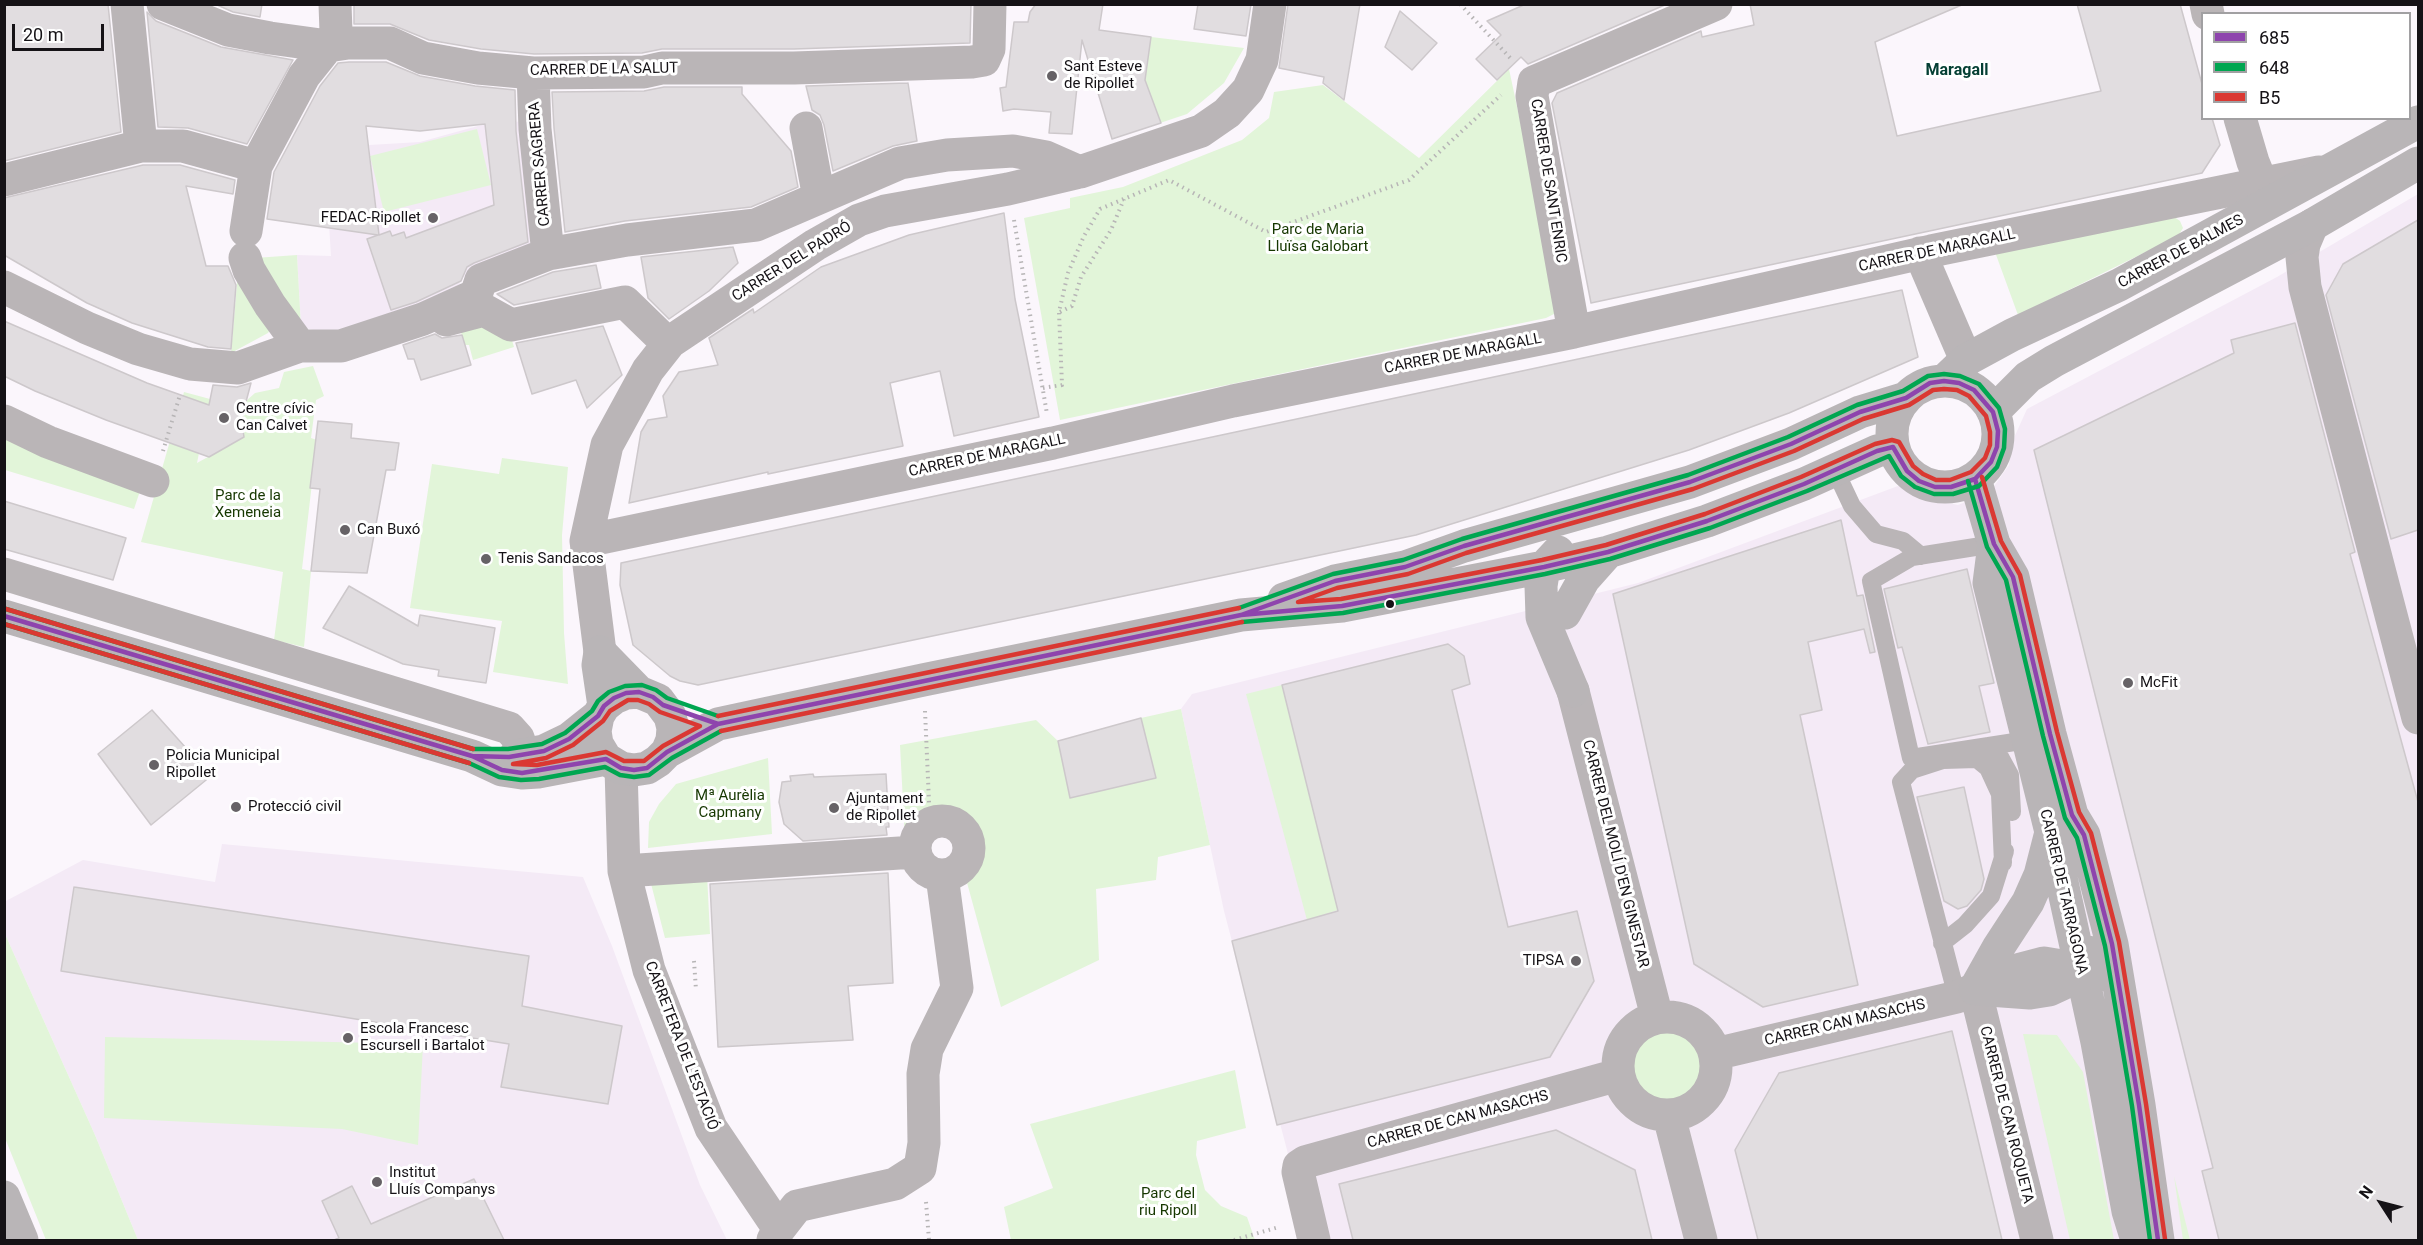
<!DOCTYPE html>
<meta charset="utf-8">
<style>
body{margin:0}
#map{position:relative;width:2423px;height:1245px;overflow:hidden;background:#fbf6fc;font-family:Roboto,sans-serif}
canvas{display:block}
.frame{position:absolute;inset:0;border:6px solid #151216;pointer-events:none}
.legend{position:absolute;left:2201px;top:12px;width:210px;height:108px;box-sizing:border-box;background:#fff;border:2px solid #a1a0a2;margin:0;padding:8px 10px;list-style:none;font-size:18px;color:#151216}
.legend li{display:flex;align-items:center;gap:12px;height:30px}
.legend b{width:30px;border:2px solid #a1a0a2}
.north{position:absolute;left:2351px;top:1173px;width:60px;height:60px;-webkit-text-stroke:4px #fff;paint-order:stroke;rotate:306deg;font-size:16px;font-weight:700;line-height:24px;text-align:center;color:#151216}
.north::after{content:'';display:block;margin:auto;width:21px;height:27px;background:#151216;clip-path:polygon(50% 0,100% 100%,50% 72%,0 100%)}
.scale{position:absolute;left:12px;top:24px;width:92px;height:27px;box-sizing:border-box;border:3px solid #151216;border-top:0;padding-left:8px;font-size:18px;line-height:21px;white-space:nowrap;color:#151216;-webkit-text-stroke:4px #fff;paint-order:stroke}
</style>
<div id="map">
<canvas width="2423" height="1245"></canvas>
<div class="frame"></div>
<ul class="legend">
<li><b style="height:8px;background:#8e44ad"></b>685</li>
<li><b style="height:8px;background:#00a651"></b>648</li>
<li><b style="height:8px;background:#da3832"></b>B5</li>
</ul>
<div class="north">N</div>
<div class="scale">20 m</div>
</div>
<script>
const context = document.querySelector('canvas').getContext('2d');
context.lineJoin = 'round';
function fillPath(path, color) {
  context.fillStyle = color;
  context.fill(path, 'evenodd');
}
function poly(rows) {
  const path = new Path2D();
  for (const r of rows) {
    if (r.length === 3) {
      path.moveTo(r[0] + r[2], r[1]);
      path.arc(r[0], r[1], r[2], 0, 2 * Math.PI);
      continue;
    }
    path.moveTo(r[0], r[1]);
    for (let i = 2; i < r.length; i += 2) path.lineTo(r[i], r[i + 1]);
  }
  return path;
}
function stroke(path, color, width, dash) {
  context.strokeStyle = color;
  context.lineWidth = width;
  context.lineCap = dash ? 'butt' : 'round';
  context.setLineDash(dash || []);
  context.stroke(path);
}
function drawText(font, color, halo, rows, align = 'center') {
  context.font = font + ' Roboto,sans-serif';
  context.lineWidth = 6;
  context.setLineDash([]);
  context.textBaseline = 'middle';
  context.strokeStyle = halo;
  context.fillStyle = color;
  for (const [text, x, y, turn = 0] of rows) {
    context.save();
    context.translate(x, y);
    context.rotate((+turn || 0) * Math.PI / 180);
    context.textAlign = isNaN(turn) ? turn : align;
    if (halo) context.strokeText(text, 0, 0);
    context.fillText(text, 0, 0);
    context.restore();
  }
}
const built = poly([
 [527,121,536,249,458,279,462,290,335,335,301,327,297,255,331,256,328,208,375,200,369,145,420,142,485,124],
 [2418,194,2418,1240,1307,1240,1287,1150,1224,911,1181,709,1192,694,1638,583,1906,483,1930,499,1958,505,1990,492,2009,465,2013,440,2027,409,2277,277],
 [222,844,583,877,612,946,700,1185,727,1240,138,1240,95,1135,5,934,4,902,83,860,215,882]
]);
const green = poly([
 [1151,37,1244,48,1224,83,1187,114,1160,123,1135,67,1147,62],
 [1509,69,1557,295,1558,312,1546,318,1060,420,1024,218,1070,208,1070,198,1123,187,1242,140,1269,118,1274,92,1323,85,1419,158],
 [477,129,491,185,384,212,370,156],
 [2173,216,2180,221,2183,228,2178,236,2018,315,1995,252],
 [297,255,301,327,255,258],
 [238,271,271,328,268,333,231,353],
 [482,316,510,334,514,347,473,360,469,345,465,345,458,323],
 [313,366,324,396,316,400,311,438,317,440,302,569,311,571,304,647,274,640,283,572,141,542,184,392,210,399,197,463,244,437,241,424,243,413,246,401,255,393,279,388,284,372],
 [4,432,141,488,134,509,5,470],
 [502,458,568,467,562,535,564,633,568,684,493,672,502,621,410,608,432,464,499,474],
 [1282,685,1338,910,1307,920,1246,694],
 [1181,709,1210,845,1158,857,1156,880,1096,889,1099,960,1001,1007,966,879,979,860,979,837,966,823,944,812,926,815,905,841,900,745,1036,720,1058,741,1070,797,1156,778,1141,718],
 [768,758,772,834,648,848,649,822,659,804,676,784],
 [707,874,710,934,665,938,649,876],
 [5,934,95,1135,138,1240,46,1240,5,1138],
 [1667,1069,38],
 [2023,1034,2057,1035,2083,1072,2114,1240,2070,1240],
 [105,1037,423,1044,418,1145,342,1129,104,1118],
 [1235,1070,1246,1128,1197,1141,1196,1155,1205,1190,1221,1206,1247,1217,1255,1240,1011,1240,1004,1207,1053,1188,1030,1124],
 [2174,1176,2190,1240,2183,1240]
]);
const building = poly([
 [4,4,108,4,121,132,4,161,4,4],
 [215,4,262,4,260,17,233,12,215,4],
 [354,4,971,4,970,43,794,49,662,49,642,53,534,54,481,49,429,40,390,24,354,24,354,4],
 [1036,4,1103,4,1099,30,1151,37,1145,80,1161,123,1112,139,1082,40,1072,134,1049,133,1051,112,1014,109,1003,111,1000,88,1006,87,1014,22,1028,22,1030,12,1036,4],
 [1198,4,1251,4,1246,36,1194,29,1198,4],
 [1288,4,1360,4,1344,100,1323,83,1324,77,1279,68,1288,4],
 [1526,4,1667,4,1528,64,1521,57,1497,80,1476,59,1501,35,1487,21,1526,4],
 [1750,4,1964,4,1875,42,1897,136,2101,91,2077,4,2180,4,2202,84,2202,118,2212,118,2220,145,2202,173,1591,303,1552,103,1557,93,1701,31,1702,37,1754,25,1750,4],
 [1400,11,1437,43,1412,70,1385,47,1400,11],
 [147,12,156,21,221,47,293,60,247,144,188,128,158,127,147,12],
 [349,62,386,62,420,76,475,86,515,90,516,131,528,242,474,263,467,267,461,281,416,302,391,310,367,239,378,235,267,219,274,172,320,86,338,63,349,62],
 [485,124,494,205,406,238,404,232,392,236,390,231,379,235,366,126,420,131,485,124],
 [908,83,917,141,893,146,833,171,824,125,820,115,812,110,806,86,908,83],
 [664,87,742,87,742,94,791,151,798,187,751,207,625,221,565,232,554,128,552,92,644,91,664,87],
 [143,165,180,165,235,180,233,194,186,186,206,266,228,266,236,285,231,349,208,347,132,323,87,303,4,255,4,198,143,165],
 [1004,213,1015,299,1039,417,954,436,940,371,890,383,903,446,768,474,768,472,629,503,641,432,648,420,667,417,663,396,679,372,718,365,709,338,753,309,754,313,821,267,909,235,1004,213],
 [2418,220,2418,530,2391,539,2326,295,2343,264,2418,220],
 [733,247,738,263,709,291,669,319,648,298,641,257,733,247],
 [596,265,601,288,514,305,497,294,553,272,596,265],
 [1902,290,1918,357,1789,413,1689,450,1416,535,698,685,680,681,670,676,633,645,620,585,621,563,1902,290],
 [4,321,147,383,209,405,213,385,237,387,251,383,243,413,242,424,244,437,209,457,106,420,35,391,4,376,4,321],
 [2295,323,2355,552,2350,554,2418,802,2418,1240,2219,1240,2202,1171,2213,1168,2034,450,2234,353,2231,340,2295,323],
 [603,326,622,375,587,408,576,380,532,394,516,343,603,326],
 [435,334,442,338,462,335,471,365,421,380,414,359,408,359,403,345,435,334],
 [318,421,352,424,351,438,399,443,395,470,386,470,367,573,311,571,320,489,310,488,318,421],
 [4,501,126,538,113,580,4,549,4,501],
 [1841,520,1857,596,1863,595,1875,652,1870,653,1864,629,1808,642,1822,710,1800,715,1858,985,1763,1007,1694,964,1613,594,1841,520],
 [1967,569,1994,683,1979,686,1990,732,1928,744,1902,647,1898,648,1884,589,1967,569],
 [349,586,418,626,420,615,495,628,486,683,438,676,439,670,403,664,323,628,349,586],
 [1448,644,1464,656,1470,684,1452,690,1508,927,1577,911,1594,981,1550,1057,1277,1125,1232,941,1338,911,1282,685,1448,644],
 [152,710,211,776,151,825,98,754,152,710],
 [1141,718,1156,778,1070,798,1058,741,1141,718],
 [813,774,814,777,886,774,889,827,886,827,887,835,803,841,784,824,779,802,782,782,791,781,790,776,813,774],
 [1964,787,1984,879,1981,890,1967,906,1958,909,1944,901,1917,797,1964,787],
 [888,873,893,983,848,986,853,1040,718,1047,710,884,888,873],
 [74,887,529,956,522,1006,622,1026,608,1104,501,1087,509,1044,61,971,74,887],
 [1952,1031,2002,1240,1758,1240,1735,1150,1779,1073,1952,1031],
 [1556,1130,1635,1170,1652,1240,1353,1240,1339,1184,1556,1130],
 [474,1179,504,1240,334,1240,339,1238,322,1201,352,1186,371,1224,474,1179]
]);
const path = poly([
 [1460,4,1513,61],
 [1014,220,1047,414],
 [1060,312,1072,306,1081,277,1111,230,1124,199],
 [1043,388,1062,385,1059,312,1068,273,1084,236,1100,209,1169,180,1266,232,1409,180,1501,95],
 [163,451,180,395],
 [925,711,930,824],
 [694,961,696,990],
 [926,1202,929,1240],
 [1234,1240,1279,1227]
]);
const lane = poly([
 [1835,470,1852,506,1876,534,1903,541,1921,556],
 [1994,544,1912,557,1871,581,1911,758,2034,739],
 [1988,746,1999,755,2010,775,2012,812],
 [1942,943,1965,925,1991,896,2005,851],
 [1957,997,1901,782,1912,770,1943,760,1977,759,1988,768,2000,794,2003,863]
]);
const street = poly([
 [127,4,141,146],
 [163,4,228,30,270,38,328,46,348,43,390,43,423,58,478,68,533,73,644,72,662,68,794,68,972,62,984,60,989,49,990,4],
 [2206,4,2208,14],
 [533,73,535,129,548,254],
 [2240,118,2253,162,2262,184],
 [806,128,819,198],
 [4,180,141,146,183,146,256,166],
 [2312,225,2304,244,2302,257,2305,287,2418,718],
 [246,231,256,166,304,76,328,46,336,32,335,4],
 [1920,253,1966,360],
 [245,258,249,270,270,305,300,346],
 [4,287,87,328,138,349,190,364,238,368,300,346,341,346,423,319,476,295,481,280,548,254,627,240,756,225,900,163,947,155,1013,151,1046,157,1080,172],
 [446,320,484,310,511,325,625,302,660,336,670,342],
 [1574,332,1532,96,1534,82,1716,4],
 [4,421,48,442,153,481],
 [586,541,1053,443,1233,401,1574,332,1931,251,2319,172],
 [4,574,509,728,518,738,524,755],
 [600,652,586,541,607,445,648,370,670,342,815,245,859,220,885,211,1008,189,1080,172,1201,131,1227,113,1248,90,1262,60,1270,4],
 [1573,691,1657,1017],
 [621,768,624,871,649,970,711,1128,779,1229],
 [942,848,27],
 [624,871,915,852],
 [1667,1066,49],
 [1715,1054,1957,997,1975,989,2037,1240],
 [1669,1116,1701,1240],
 [773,1240,779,1229,797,1206,895,1184,920,1168,924,1143,923,1074,927,1049,957,988,942,876],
 [1314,1240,1298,1172,1299,1166,1305,1162,1618,1075]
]);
const secondary = poly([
 [1944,381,1966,360,2012,335,2119,285,2418,122],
 [1945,434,53],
 [1993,412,2028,377,2054,361,2312,225,2418,163],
 [1975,479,1994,544,2013,577,2050,734,2072,815,2084,835,2112,944,2139,1105,2158,1240],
 [1994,544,1989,583,2051,832,2097,1042,2128,1211,2137,1240],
 [1558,552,1544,567,1541,586,1542,617,1573,691],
 [1284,599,1335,581,1405,567,1464,546,1690,482,1791,444,1860,412,1906,398],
 [1565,613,1584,579,1608,552],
 [4,616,472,756,502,770,522,773,538,772,606,759],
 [604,706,598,665,600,652,639,692],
 [667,752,718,724,923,680,1241,615,1342,606,1544,567,1608,552,1707,521,1804,484,1877,451,1893,447],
 [515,756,544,751,569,739,598,716,604,706,614,698,626,693,639,692,658,700,670,716,673,728,672,740,667,752,658,761,647,768,634,770,621,768,606,759,597,744,595,731,598,716],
 [1975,989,2030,993,2049,990,2062,984,2080,969,2088,952],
 [1975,989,1998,948,2028,902,2040,875,2050,836],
 [1977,989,2002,974,2044,963,2080,969,2092,979],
 [4,1197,22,1240]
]);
const bus1 = poly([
 [1944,381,1959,383,1974,390,1993,412,1998,431,1997,447,1991,462,1975,479,1951,487,1935,487,1919,481,1907,471,1893,447,1877,451,1804,484,1707,521,1608,552,1544,567,1342,606,1241,615,1335,581,1405,567,1464,546,1690,482,1791,444,1860,412,1906,398,1930,383,1944,381],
 [1975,479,1994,544,2013,577,2050,734,2072,815,2084,835,2112,944,2139,1105,2158,1240],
 [4,616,472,756],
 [718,724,1241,615],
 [718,724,1241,615],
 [472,756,509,757,544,751,569,739,598,716,604,706,614,698,626,693,639,692,653,697,663,705,718,724],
 [472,756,502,770,522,773,606,759,621,768,634,770,647,768,667,752,718,724]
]);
const bus2 = poly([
 [1968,481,1987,547,2006,580,2043,736,2065,818,2077,838,2105,946,2132,1106,2150,1240],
 [1239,608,1333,574,1403,560,1462,539,1688,475,1788,437,1857,405,1903,391,1928,376,1944,374,1960,376,1979,384,1999,408,2005,429,2004,448,1997,467,1979,486,1953,494,1934,494,1915,487,1901,476,1889,456,1807,491,1710,528,1610,559,1545,574,1343,613,1242,622],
 [6,609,473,749,508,749,542,744,565,733,592,711,598,701,609,692,625,686,642,685,656,690,667,698,718,716],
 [4,624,469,763,499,777,521,780,539,779,605,767,620,775,634,777,649,775,672,758,721,731]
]);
const bus3 = poly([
 [1944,389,1957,390,1969,396,1986,416,1990,432,1990,445,1985,458,1971,472,1950,480,1936,480,1923,474,1913,466,1899,442,1892,440,1875,444,1801,477,1705,514,1606,545,1542,560,1341,599,1298,602,1337,588,1408,574,1466,553,1693,489,1794,451,1863,419,1909,405,1933,390,1944,389],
 [1982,477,2001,541,2020,575,2057,732,2079,812,2091,833,2119,942,2146,1104,2165,1239],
 [6,609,473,749],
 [4,624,469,763],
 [628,700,638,700,649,704,660,712,700,726,663,746,644,761,624,761,606,752,537,765,513,764,546,758,573,745,603,721,610,711,628,700],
 [718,716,1239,608],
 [721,731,1242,622]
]);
const markers = [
 [1052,76,6,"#666266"],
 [433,218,6,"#666266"],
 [224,418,6,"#666266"],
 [345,530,6,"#666266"],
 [486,559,6,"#666266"],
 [1390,604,5,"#151216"],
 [2128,683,6,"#666266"],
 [154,765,6,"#666266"],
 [236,807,6,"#666266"],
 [834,808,6,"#666266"],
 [1576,961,6,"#666266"],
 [348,1038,6,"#666266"],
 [377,1182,6,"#666266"]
];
const poiNames = [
 ["Sant Esteve",1064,67],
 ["de Ripollet",1064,84],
 ["FEDAC-Ripollet",421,218,"right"],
 ["Centre cívic",236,409],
 ["Can Calvet",236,426],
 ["Can Buxó",357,530],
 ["Tenis Sandacos",498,559],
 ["McFit",2140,683],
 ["Policia Municipal",166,756],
 ["Ripollet",166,773],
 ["Ajuntament",846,799],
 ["de Ripollet",846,816],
 ["Protecció civil",248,807],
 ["TIPSA",1564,961,"right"],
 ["Escola Francesc",360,1029],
 ["Escursell i Bartalot",360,1046],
 ["Institut",389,1173],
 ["Lluís Companys",389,1190]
];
const streetNames = [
 ["CARRER DE LA SALUT",604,70,-1],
 ["CARRER SAGRERA",540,164,-95],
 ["CARRER DE SANT ENRIC",1548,181,81],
 ["CARRER DE MARAGALL",1937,251,-12],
 ["CARRER DE BALMES",2181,252,-28],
 ["CARRER DEL PADRÓ",792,262,-32],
 ["CARRER DE MARAGALL",1463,354,-11],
 ["CARRER DE MARAGALL",987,456,-12],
 ["CARRER DEL MOLÍ D'EN GINESTAR",1615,854,76],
 ["CARRER DE TARRAGONA",2063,892,77],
 ["CARRER CAN MASACHS",1845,1023,-13],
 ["CARRETERA DE L'ESTACIÓ",681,1046,69],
 ["CARRER DE CAN ROQUETA",2006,1115,76],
 ["CARRER DE CAN MASACHS",1458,1120,-15]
];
const parkNames = [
 ["Parc de Maria",1318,230],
 ["Lluïsa Galobart",1318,247],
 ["Parc de la",248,496],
 ["Xemeneia",248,513],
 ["Mª Aurèlia",730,796],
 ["Capmany",730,813],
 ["Parc del",1168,1194],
 ["riu Ripoll",1168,1211]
];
const neighbourhoodNames = [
 ["Maragall",1957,71]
];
fillPath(built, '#f4eaf6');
fillPath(green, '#e2f5d9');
fillPath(building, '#e1dde0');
stroke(building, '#cdc8cb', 1.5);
stroke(path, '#b7b5b6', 4, [1.5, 4.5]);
stroke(lane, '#bab5b7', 18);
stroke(street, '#bab5b7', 33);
stroke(secondary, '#b9b5b7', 33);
stroke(bus1, '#8e44ad', 4.5);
stroke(bus2, '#00a651', 4.5);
stroke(bus3, '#da3832', 4.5);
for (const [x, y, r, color] of markers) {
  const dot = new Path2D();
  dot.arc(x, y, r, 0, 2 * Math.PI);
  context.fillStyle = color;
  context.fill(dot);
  stroke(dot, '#fff', 2);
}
drawText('15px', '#151216', '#fff', poiNames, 'left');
drawText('15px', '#151216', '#fff', streetNames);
drawText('15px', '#163700', '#fff', parkNames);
drawText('bold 16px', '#054034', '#fff', neighbourhoodNames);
</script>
